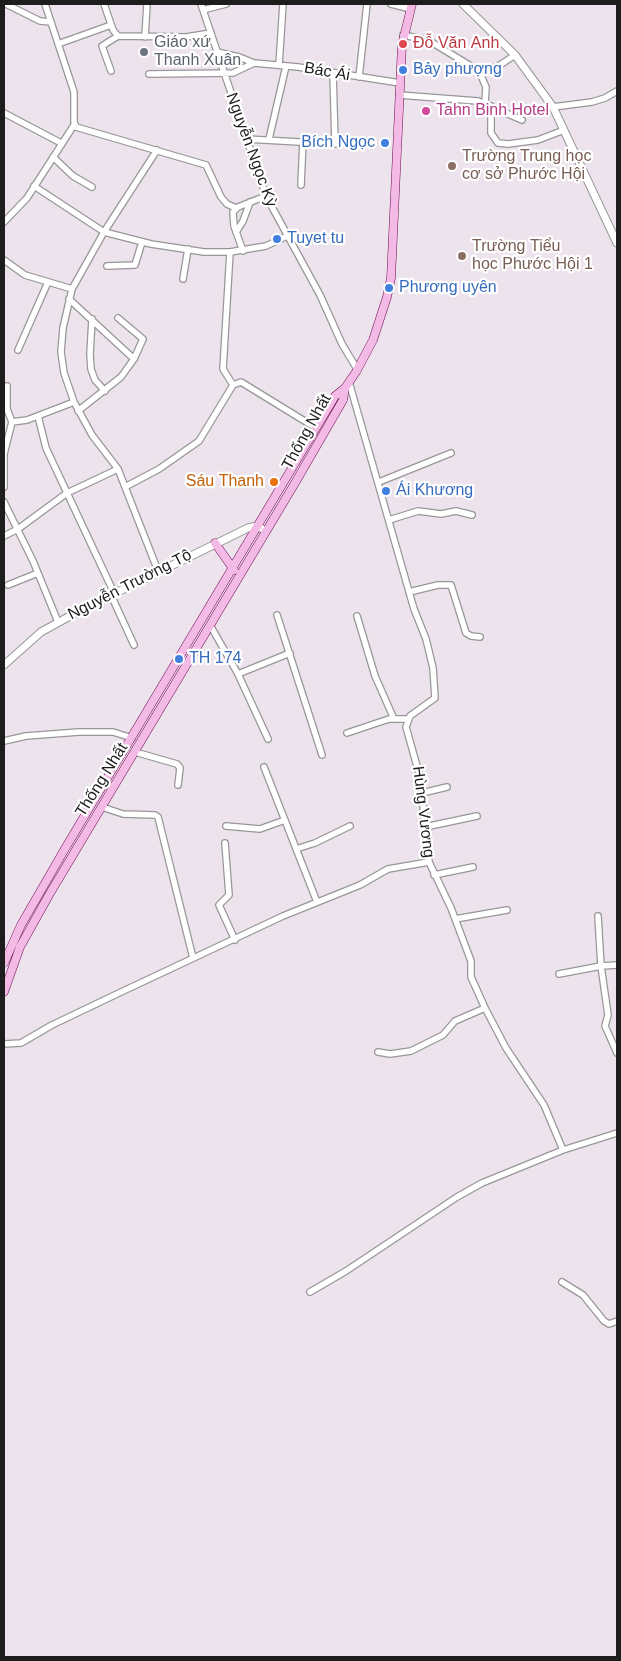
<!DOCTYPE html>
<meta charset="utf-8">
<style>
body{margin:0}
#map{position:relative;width:621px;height:1661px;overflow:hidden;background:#ece3ed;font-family:Helvetica,sans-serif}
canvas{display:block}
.frame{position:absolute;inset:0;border:5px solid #1d1d1d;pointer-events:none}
</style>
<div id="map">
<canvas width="621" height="1661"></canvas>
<div class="frame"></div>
</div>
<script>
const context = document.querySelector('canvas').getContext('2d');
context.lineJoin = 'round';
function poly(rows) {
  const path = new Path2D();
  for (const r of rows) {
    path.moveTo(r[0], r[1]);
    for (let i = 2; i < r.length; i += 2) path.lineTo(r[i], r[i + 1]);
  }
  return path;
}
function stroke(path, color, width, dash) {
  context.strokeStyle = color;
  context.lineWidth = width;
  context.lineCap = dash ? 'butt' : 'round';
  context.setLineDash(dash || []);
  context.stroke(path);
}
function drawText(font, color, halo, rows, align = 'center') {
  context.font = font + ' Helvetica,sans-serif';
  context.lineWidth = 4.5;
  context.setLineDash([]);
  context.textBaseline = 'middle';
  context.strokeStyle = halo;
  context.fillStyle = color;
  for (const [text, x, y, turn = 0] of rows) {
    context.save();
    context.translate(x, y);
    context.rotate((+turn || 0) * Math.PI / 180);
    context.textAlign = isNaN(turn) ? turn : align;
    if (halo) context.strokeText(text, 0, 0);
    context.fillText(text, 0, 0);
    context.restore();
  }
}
const minor = poly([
 [6,4,40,21,51,22],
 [45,4,74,92,74,122,76,127,206,165,221,197,227,204,236,208],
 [104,4,113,30,118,36,186,37,211,33],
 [201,4,266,196,320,295,342,344,357,369],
 [391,4,411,9],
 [203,10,226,4],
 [403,35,428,40,479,71,486,87,485,103],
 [145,37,147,4],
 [58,44,111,25],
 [217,52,239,57,254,63,298,67,400,83],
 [279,65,283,4],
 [111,71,102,46,118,36],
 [479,71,497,67,515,55],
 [149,74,233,73,254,63],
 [359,77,367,4],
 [399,95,478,101,522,120],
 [491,106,491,133,498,143,508,144,538,140,564,130],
 [553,107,592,102,605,98,617,91],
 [4,113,61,143],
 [246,139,335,144,333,73],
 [269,139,286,66],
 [157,150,104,232,72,289,63,328,61,352,64,373,74,402,92,435,118,469,158,571],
 [53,157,73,176,92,187],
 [301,185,303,141],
 [34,186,104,232,151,244,204,252,230,252,266,246,287,236],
 [4,222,27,198,74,125],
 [236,232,243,221,250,202],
 [243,251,234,226,233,212,238,207,266,196],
 [230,252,223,369,233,385],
 [4,260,25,275,72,289],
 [107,266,135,265,142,242],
 [183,279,188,249],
 [69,299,134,359,121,377,78,411],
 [118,318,143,339,134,359],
 [92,319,90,354,91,369,95,380,105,391],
 [18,350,48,282],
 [349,382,414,609,426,639,433,668,435,698,410,716,406,727,420,777,429,862,451,908,471,961,471,977,485,1008,506,1048,544,1105,563,1150],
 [38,416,46,448,114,593],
 [12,422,27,420,74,402],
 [379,482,451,453],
 [4,487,4,454,12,422,7,409,7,386],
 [125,487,159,469,199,441,233,385,241,382,316,428],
 [4,502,33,561,58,622],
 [389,520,418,511,441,514,456,511,472,515],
 [4,536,18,529,67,493,118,469],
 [8,585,38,573],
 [409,592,438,585,451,585,466,633,471,636,480,637],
 [111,595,134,645],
 [277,615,322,755],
 [357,616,375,676,394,719],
 [210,625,238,674,268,739],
 [238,674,290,653],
 [347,733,389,719,408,719],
 [4,741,26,736,79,732,113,732,132,738],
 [135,752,177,764,180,768,178,785],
 [264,767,317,902],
 [422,793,447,787],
 [102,807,123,814,155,815,158,817,193,958],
 [226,826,260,829,285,820],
 [425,827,477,816],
 [225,843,229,895,219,905,235,940],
 [296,849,315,843,350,826],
 [434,875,473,867],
 [598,916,601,966,617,965],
 [455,919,507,910],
 [559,974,601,966,608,1015,605,1026,617,1053],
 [4,1044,21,1043,52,1025,119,993,283,916,360,885,388,869,429,862],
 [378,1052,390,1054,411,1051,443,1035,455,1021,485,1008],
 [562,1282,583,1295,604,1321,609,1324,617,1321],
 [310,1292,346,1271,457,1197,482,1183,563,1150,617,1133]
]);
const tertiary = poly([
 [463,4,515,55,553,107,617,243],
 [4,665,41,632,79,611,248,528,257,526,266,531]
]);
const secondary = poly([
 [215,543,234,570],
 [4,963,21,925,66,847,335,396,345,388,356,372,373,340,387,297,391,278,402,45,412,4],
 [4,992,20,947,49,895,295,483,343,400,345,388]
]);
const markers = [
 [403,44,5,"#e0444e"],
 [144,52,5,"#6b7280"],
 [403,70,5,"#3f7fe0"],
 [426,111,5,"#d1479c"],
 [385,143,5,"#3f7fe0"],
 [452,166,5,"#8d6e63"],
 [277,239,5,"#3f7fe0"],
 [462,256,5,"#8d6e63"],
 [389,288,5,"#3f7fe0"],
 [274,482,5,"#e8710a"],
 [386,491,5,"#3f7fe0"],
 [179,659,5,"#3f7fe0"]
];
const worshipNames = [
 ["Giáo xứ",154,43],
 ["Thanh Xuân",154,61]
];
const healthNames = [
 ["Đỗ Văn Anh",413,44]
];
const shopNames = [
 ["Bảy phượng",413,70],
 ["Bích Ngọc",375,143,"right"],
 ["Tuyet tu",287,239],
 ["Phương uyên",399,288],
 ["Ái Khương",396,491],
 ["TH 174",189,659]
];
const streetNames = [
 ["Bác Ái",327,72,10],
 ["Nguyễn Ngọc Kỳ",251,150,70],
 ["Thống Nhất",307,432,-61],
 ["Nguyễn Trường Tộ",130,585,-27],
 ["Thống Nhất",102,780,-58],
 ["Hùng Vương",423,812,83]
];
const hotelNames = [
 ["Tahn Binh Hotel",436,111]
];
const educationNames = [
 ["Trường Trung học",462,157],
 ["cơ sở Phước Hội",462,175],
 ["Trường Tiểu",472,247],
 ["học Phước Hội 1",472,265]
];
const foodNames = [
 ["Sáu Thanh",264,482]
];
stroke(minor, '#979797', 8);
stroke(tertiary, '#979797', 9);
stroke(secondary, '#6b0c4e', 9);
stroke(minor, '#fff', 5.5);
stroke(tertiary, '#fff', 7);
stroke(secondary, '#f4bae6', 8);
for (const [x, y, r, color] of markers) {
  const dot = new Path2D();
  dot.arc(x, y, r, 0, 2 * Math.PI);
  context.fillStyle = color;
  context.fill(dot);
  stroke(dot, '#fff', 2);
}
drawText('16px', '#5b616d', '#fff', worshipNames, 'left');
drawText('16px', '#be3a42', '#fff', healthNames, 'left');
drawText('16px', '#366cbe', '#fff', shopNames, 'left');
drawText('16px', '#1d1d1d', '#fff', streetNames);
drawText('16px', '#b23c85', '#fff', hotelNames, 'left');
drawText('16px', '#785e54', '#fff', educationNames, 'left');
drawText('16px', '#c56008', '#fff', foodNames, 'right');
</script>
